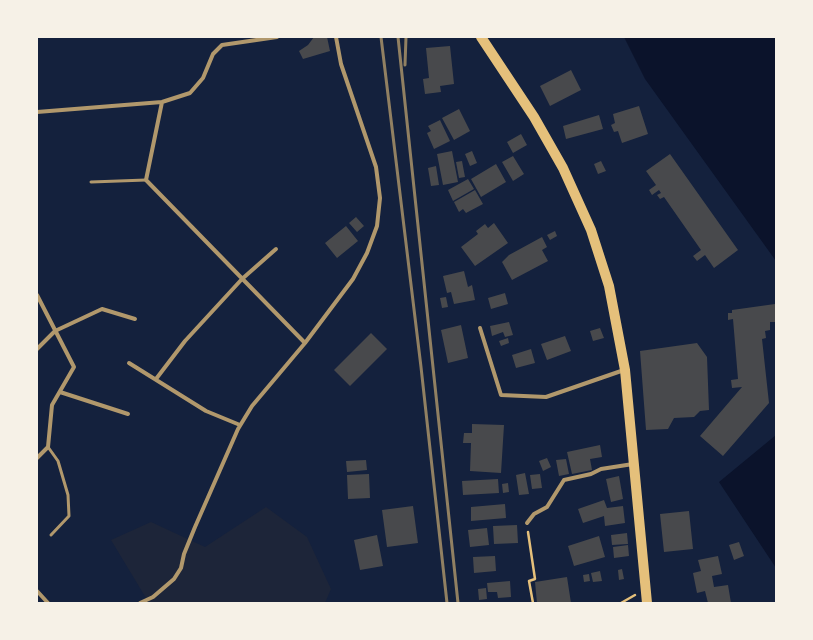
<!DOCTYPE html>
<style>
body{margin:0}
#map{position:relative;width:813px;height:640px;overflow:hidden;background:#14213d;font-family:Mulish,sans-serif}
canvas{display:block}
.frame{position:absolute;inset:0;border:38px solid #f6f1e7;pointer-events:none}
</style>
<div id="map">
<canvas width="813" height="640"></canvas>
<div class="frame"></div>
</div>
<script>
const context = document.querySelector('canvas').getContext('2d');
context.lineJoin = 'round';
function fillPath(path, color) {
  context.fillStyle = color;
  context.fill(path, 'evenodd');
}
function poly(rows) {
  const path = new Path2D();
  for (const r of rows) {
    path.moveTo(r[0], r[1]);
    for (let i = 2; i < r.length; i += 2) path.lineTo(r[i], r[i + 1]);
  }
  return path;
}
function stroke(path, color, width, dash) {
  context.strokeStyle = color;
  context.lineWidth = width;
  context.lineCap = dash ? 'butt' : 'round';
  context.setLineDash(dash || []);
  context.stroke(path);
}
const green = poly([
 [266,507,307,537,331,589,325,603,149,603,111,540,151,522,205,547]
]);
const water = poly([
 [624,37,776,37,776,261,645,79],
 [776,435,776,568,719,482]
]);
const building = poly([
 [314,37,327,37,330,51,303,59,299,51,308,45],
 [450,46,454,84,440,86,441,92,425,94,423,79,429,78,426,48],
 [571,70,581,90,550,106,540,86],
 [639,106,648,134,622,143,618,131,614,132,611,125,615,123,613,114],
 [459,109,470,131,454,140,442,118],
 [599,115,603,129,566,139,563,126],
 [440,120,450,141,434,149,427,133,431,131,428,126],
 [521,134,527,145,513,153,507,142],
 [452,151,458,182,443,185,437,154],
 [472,151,477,163,470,166,465,154],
 [670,154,738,250,714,268,705,255,697,261,693,256,701,250,664,197,660,199,657,195,661,193,659,190,652,195,649,190,656,185,646,171],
 [513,156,524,174,513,181,502,162],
 [462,161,465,177,459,178,456,162],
 [601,161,606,171,598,174,594,164],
 [496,164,506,182,481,197,471,179],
 [436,166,439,185,431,186,428,168],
 [468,179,474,189,453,201,448,190],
 [475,190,483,204,466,213,463,209,459,212,454,202],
 [356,217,364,226,357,232,349,223],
 [494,223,508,243,475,266,461,247,478,234,476,231,485,224,488,228],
 [346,226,358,241,337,258,325,243],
 [555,231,557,236,550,240,547,235],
 [542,237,547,247,542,250,548,261,512,280,502,262,509,255],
 [464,271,468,287,472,285,475,300,454,304,451,292,447,293,443,276],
 [505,293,508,304,491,309,488,298],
 [446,297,448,307,442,308,440,298],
 [775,304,776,322,770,322,770,330,765,331,766,338,762,339,769,403,723,456,700,436,742,387,732,388,731,380,738,379,733,319,728,320,728,313,732,313,732,310],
 [509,322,513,335,505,337,503,332,492,336,490,326],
 [461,325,468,358,448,363,441,330],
 [600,328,604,338,593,341,590,331],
 [371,333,387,349,350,386,334,370],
 [565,336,571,351,547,360,541,344],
 [508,338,509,343,501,346,499,341],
 [697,343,707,357,709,410,700,411,694,417,674,418,668,429,646,430,640,351],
 [531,349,535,363,516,368,512,355],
 [472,424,504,425,501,473,470,471,471,443,463,443,464,433,472,433],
 [600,445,602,457,590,459,592,470,572,474,567,452],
 [547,458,551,467,543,471,539,461],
 [566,459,569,474,559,476,556,460],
 [366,460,367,470,347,472,346,461],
 [525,473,529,494,519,495,516,475],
 [369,474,370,498,348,499,347,475],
 [540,474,542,488,532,489,530,475],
 [619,476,623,499,611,502,606,479],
 [498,479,499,493,463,495,462,481],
 [508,483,509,492,503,493,502,484],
 [604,500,607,508,623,506,625,523,605,526,604,516,583,523,578,509],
 [505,504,506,518,471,521,471,507],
 [413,506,418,543,387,547,382,510],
 [689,511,693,549,664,552,660,514],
 [517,525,518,543,494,544,493,526],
 [487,528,489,545,470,547,468,530],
 [627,533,628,544,612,545,611,535],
 [377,535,383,566,360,570,354,540],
 [599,536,605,557,574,566,568,546],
 [739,542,744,556,734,560,729,545],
 [628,545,629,556,614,558,613,547],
 [495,556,496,571,474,573,473,557],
 [718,556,722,574,712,576,714,587,728,585,731,603,708,603,705,591,697,593,693,573,701,571,698,560],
 [622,569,624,579,619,580,618,570],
 [600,571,602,581,593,582,591,573],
 [589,574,590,581,584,582,583,575],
 [567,577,571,603,537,603,535,582],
 [510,581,511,597,498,598,497,592,488,592,487,583],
 [486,588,487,599,479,600,478,589]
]);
const path = poly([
 [528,532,535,579,529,581,533,603],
 [621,603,635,595]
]);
const service = poly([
 [91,182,146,180],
 [48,447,58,461,68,495,69,516,51,535]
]);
const minor = poly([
 [162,102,146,180,305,343],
 [37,112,162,102,190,93,203,78,213,54,222,45,277,37],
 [37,295,74,367,52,405,48,447,37,458],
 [480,328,501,395,546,397,624,370],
 [37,349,55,331,102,309,135,319],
 [129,363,206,411,240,425],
 [156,379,185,341,242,279,276,249],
 [60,392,128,414],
 [527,523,534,514,547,507,564,480,591,474,601,469,633,464],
 [37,591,48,603],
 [140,603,153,597,174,579,181,568,184,554,195,527,238,429,252,406,305,343,353,279,367,253,377,226,380,198,376,167,341,64,336,37]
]);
const trunk = poly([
 [481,37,534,117,563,168,591,230,609,286,625,370,647,603]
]);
const rail = poly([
 [381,37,421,367,447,603],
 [398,37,458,603],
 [405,65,406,37]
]);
fillPath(green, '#1d2539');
fillPath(water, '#0b132b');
fillPath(building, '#48494c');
stroke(path, '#e5c07b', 2.5);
stroke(service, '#b1986c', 3);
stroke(minor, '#b1986c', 4);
stroke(trunk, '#e5c07b', 10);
stroke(rail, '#918062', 3);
</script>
